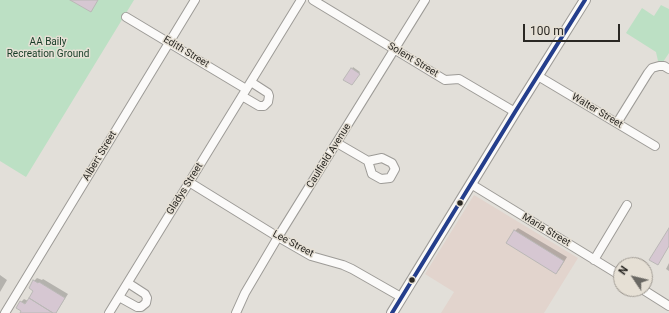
<!DOCTYPE html>
<style>
body{margin:0}
#map{position:relative;width:669px;height:313px;overflow:hidden;background:#e2dfd9;font-family:Roboto,sans-serif}
canvas{display:block}
.north{position:absolute;left:613px;top:257px;width:40px;height:40px;box-sizing:border-box;background:#e6e0d5;border:1px solid #9b968e;border-radius:50%;rotate:305deg;font-size:11px;font-weight:700;line-height:16px;text-align:center;color:#2a2824}
.north::after{content:'';display:block;margin:auto;width:14px;height:18px;background:#6a6863;clip-path:polygon(50% 0,100% 100%,50% 72%,0 100%)}
.scale{position:absolute;left:523px;top:24px;width:97px;height:18px;box-sizing:border-box;border:2px solid #2a2824;border-top:0;padding-left:5px;font-size:12px;line-height:14px;white-space:nowrap;color:#2a2824;-webkit-text-stroke:3px #e6e0d5;paint-order:stroke}
</style>
<div id="map">
<canvas width="669" height="313"></canvas>
<div class="north">N</div>
<div class="scale">100 m</div>
</div>
<script>
const context = document.querySelector('canvas').getContext('2d');
context.lineJoin = 'round';
function fillPath(path, color) {
  context.fillStyle = color;
  context.fill(path, 'evenodd');
}
function poly(rows) {
  const path = new Path2D();
  for (const r of rows) {
    path.moveTo(r[0], r[1]);
    for (let i = 2; i < r.length; i += 2) path.lineTo(r[i], r[i + 1]);
  }
  return path;
}
function stroke(path, color, width, dash) {
  context.strokeStyle = color;
  context.lineWidth = width;
  context.lineCap = dash ? 'butt' : 'round';
  context.setLineDash(dash || []);
  context.stroke(path);
}
function drawText(font, color, halo, rows, align = 'center') {
  context.font = font + ' Roboto,sans-serif';
  context.lineWidth = 3;
  context.setLineDash([]);
  context.textBaseline = 'middle';
  context.strokeStyle = halo;
  context.fillStyle = color;
  for (const [text, x, y, turn = 0] of rows) {
    context.save();
    context.translate(x, y);
    context.rotate((+turn || 0) * Math.PI / 180);
    context.textAlign = isNaN(turn) ? turn : align;
    if (halo) context.strokeText(text, 0, 0);
    context.fillText(text, 0, 0);
    context.restore();
  }
}
const education = poly([
 [474,195,578,258,544,313,441,313,454,292,425,274]
]);
const green = poly([
 [0,0,134,0,26,177,0,161],
 [661,5,669,9,669,53,663,62,658,61,656,52,626,33,642,8,654,16]
]);
const shadow = poly([
 [353,67,360,72,353,83,352,69],
 [518,228,567,257,559,270,556,273,515,231],
 [669,263,669,271,666,269],
 [0,275,7,280,0,292],
 [37,278,42,280,43,279,68,294,56,313,22,313,21,302,24,299,28,301,34,291,34,281]
]);
const building = poly([
 [70,0,98,0,91,12,70,0],
 [351,68,360,74,352,85,343,80,351,68],
 [669,228,669,246,658,265,649,260,669,228],
 [514,230,564,261,556,274,506,243,514,230],
 [33,280,38,283,39,282,65,298,56,313,53,313,29,298,33,291,29,288,33,280],
 [29,298,53,313,20,313,21,311,16,308,20,301,25,304,29,298]
]);
const minor = poly([
 [313,0,445,80,459,79,515,112],
 [126,17,246,89],
 [538,76,655,146],
 [242,96,259,106,264,106,268,102,269,96,268,93,251,82],
 [617,123,648,73,652,68,659,66,664,66,669,69],
 [337,143,368,161,382,158,392,163,395,169,390,178,381,179,372,174,368,161],
 [189,182,278,237,311,256,343,265,352,269,401,297],
 [471,184,621,276],
 [594,260,627,205],
 [642,289,669,306],
 [119,297,137,307,141,307,146,303,147,298,145,294,128,283],
 [5,313,195,0],
 [109,313,301,0],
 [236,313,245,293,278,237,425,0]
]);
const tertiary = poly([
 [392,313,515,112,585,0]
]);
const bus1 = poly([
 [392,313,515,112,585,0]
]);
const markers = [
 [460,203,3.5,"#2a2824"],
 [412,280,3.5,"#2a2824"]
];
const parkNames = [
 ["AA Baily",48,42],
 ["Recreation Ground",48,54]
];
const streetNames = [
 ["Edith Street",186,52,31],
 ["Solent Street",413,60,31],
 ["Walter Street",597,111,31],
 ["Albert Street",100,156,-59],
 ["Caulfield Avenue",329,156,-58],
 ["Gladys Street",185,189,-58],
 ["Maria Street",546,230,31],
 ["Lee Street",293,244,28]
];
fillPath(education, '#e2d4cd');
fillPath(green, '#bce0c4');
fillPath(shadow, '#0003');
fillPath(building, '#d6c7d2');
stroke(building, '#bab8b6', 1);
stroke(minor, '#9d9b97', 10);
stroke(tertiary, '#9d9b97', 12);
stroke(minor, '#fbfaf9', 8);
stroke(tertiary, '#fbfaf9', 10);
stroke(bus1, '#243e8c', 4);
for (const [x, y, r, color] of markers) {
  const dot = new Path2D();
  dot.arc(x, y, r, 0, 2 * Math.PI);
  context.fillStyle = color;
  context.fill(dot);
  stroke(dot, '#e6e0d5', 1.5);
}
drawText('10px', '#163c26', '#e6e0d5', parkNames);
drawText('10px', '#2a2824', '#e6e0d5', streetNames);
</script>
